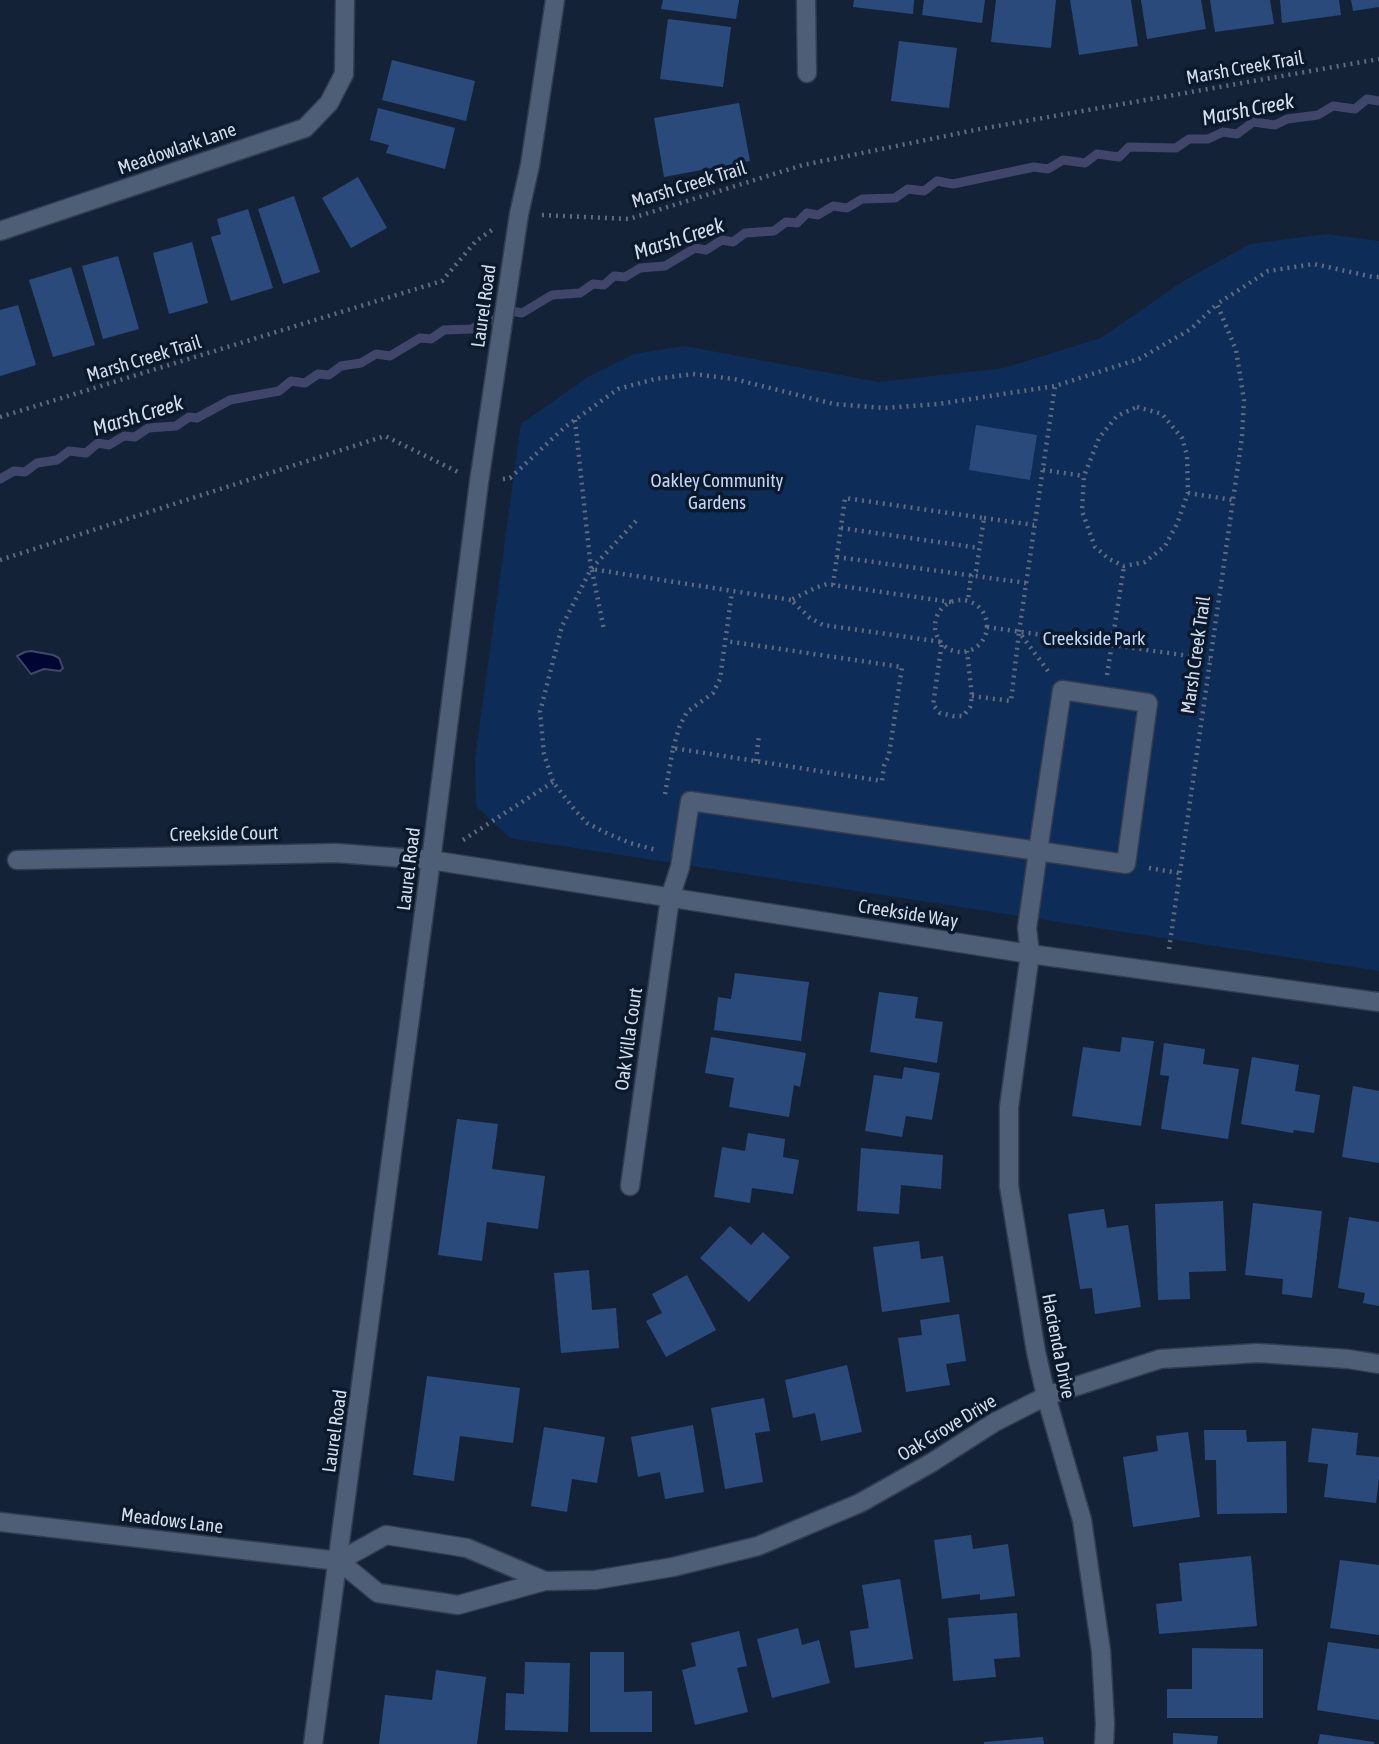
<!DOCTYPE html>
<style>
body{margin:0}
canvas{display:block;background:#142237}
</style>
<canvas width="1379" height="1744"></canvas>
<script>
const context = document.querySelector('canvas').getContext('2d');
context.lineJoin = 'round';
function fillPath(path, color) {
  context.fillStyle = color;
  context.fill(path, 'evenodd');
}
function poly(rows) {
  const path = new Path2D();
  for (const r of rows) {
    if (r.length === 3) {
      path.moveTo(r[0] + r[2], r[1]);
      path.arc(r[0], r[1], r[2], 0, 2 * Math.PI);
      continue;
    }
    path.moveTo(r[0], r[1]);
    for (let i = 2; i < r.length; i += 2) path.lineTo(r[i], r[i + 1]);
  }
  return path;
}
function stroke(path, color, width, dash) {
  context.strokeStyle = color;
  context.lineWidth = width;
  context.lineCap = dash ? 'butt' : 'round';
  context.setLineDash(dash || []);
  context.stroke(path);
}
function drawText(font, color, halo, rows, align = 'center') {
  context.font = font + ' "Asap Condensed",sans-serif';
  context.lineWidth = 7;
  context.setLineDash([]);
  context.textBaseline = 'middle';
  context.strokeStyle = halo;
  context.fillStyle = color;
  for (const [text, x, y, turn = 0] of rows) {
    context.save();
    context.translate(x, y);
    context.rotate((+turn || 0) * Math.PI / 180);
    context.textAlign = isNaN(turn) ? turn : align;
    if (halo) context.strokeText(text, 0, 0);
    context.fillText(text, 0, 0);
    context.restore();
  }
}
const green = poly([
 [1327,234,1379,241,1379,971,510,838,476,806,475,759,521,424,588,377,634,354,684,346,878,382,1004,368,1101,338,1182,282,1250,244]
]);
const water = poly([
 [31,651,53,655,59,658,63,668,60,671,44,669,31,674,17,656,25,652,31,651]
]);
const stream = poly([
 [0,479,14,471,25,472,37,463,57,460,69,451,86,453,98,443,109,445,124,436,135,437,148,428,176,426,189,417,197,418,230,400,279,391,291,381,305,383,318,374,329,375,341,366,361,363,376,354,390,356,420,338,431,339,444,330,472,329,487,319,498,321,511,311,522,313,552,295,580,293,593,284,604,285,614,276,625,277,640,268,665,266,695,248,706,250,722,240,733,242,745,233,774,231,786,222,797,223,807,213,818,215,833,206,847,208,862,199,895,198,908,189,924,191,937,181,953,184,1034,167,1048,169,1063,160,1085,163,1097,154,1119,157,1129,147,1176,148,1189,139,1208,139,1223,132,1237,134,1253,122,1275,125,1287,119,1318,115,1333,106,1355,109,1367,99,1379,101]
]);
const building = poly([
 [663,0,739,0,736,19,661,9],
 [854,0,914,0,913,14,853,7],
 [924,0,985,0,982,23,922,15],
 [996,0,1056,0,1051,48,991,42],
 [1070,0,1131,0,1138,46,1079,55],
 [1141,0,1201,0,1206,29,1147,39],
 [1210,0,1270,0,1274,24,1215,32],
 [1280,0,1339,0,1341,15,1282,23],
 [1351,0,1379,0,1379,7,1353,11],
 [668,19,731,27,723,87,660,79],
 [899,41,957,48,949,108,891,101],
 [392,60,475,81,466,121,382,100],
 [739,103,750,161,664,177,654,118],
 [378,108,455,128,445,169,386,153,389,145,370,140],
 [358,177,387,228,351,248,322,198],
 [294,196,320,272,283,284,258,209],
 [248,209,273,288,231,301,211,237,221,234,217,219],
 [192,242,208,303,169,314,153,253],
 [118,256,139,329,103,339,82,266],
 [71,267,95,345,53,357,29,280],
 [18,305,36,365,0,376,0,310],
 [976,425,1037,435,1030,480,969,470],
 [735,973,809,982,801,1041,714,1030,718,997,731,999],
 [879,992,918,997,915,1018,943,1022,937,1063,870,1052],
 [711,1037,806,1053,800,1087,794,1085,789,1117,729,1107,734,1078,705,1073],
 [1122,1037,1154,1041,1141,1126,1072,1116,1083,1047,1120,1052],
 [1164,1043,1205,1049,1203,1064,1239,1069,1228,1139,1161,1129,1169,1076,1160,1075],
 [1252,1057,1299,1065,1295,1091,1320,1095,1314,1133,1294,1130,1293,1133,1241,1124],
 [904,1067,940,1073,932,1120,906,1116,902,1137,865,1131,874,1075,902,1079],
 [1353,1086,1379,1091,1379,1163,1342,1157],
 [457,1119,498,1124,492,1169,545,1176,538,1229,487,1222,482,1261,438,1255],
 [748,1133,785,1139,783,1157,799,1160,793,1194,752,1188,750,1203,714,1197,722,1147,745,1151],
 [861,1148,943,1155,941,1189,901,1185,899,1214,857,1211],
 [1223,1201,1226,1271,1189,1272,1190,1299,1158,1300,1155,1204],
 [1253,1203,1322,1211,1312,1298,1282,1294,1283,1279,1245,1275],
 [1104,1209,1107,1228,1128,1225,1141,1307,1095,1314,1092,1288,1080,1289,1068,1214],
 [1349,1217,1379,1222,1379,1306,1363,1303,1365,1293,1338,1288],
 [730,1226,751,1245,763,1232,790,1257,749,1302,700,1258],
 [919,1241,921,1259,943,1256,950,1302,882,1312,873,1247],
 [589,1270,592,1310,616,1308,619,1348,561,1353,554,1273],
 [687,1275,716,1330,666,1357,646,1321,662,1313,652,1294],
 [959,1314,966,1361,946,1364,950,1385,906,1392,898,1338,922,1335,920,1320],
 [847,1365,862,1432,821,1441,815,1413,793,1418,785,1380],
 [427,1376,520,1388,513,1443,460,1436,454,1481,413,1475],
 [764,1398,770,1431,755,1433,763,1482,725,1489,711,1408],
 [693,1425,704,1492,665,1499,660,1472,638,1477,631,1437],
 [544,1427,605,1437,597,1483,572,1479,567,1512,531,1506],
 [1312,1428,1358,1433,1356,1455,1379,1457,1379,1478,1376,1503,1324,1497,1328,1464,1308,1462],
 [1204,1430,1246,1430,1247,1442,1286,1441,1287,1513,1217,1514,1216,1460,1205,1460],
 [1188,1432,1200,1517,1133,1527,1123,1457,1158,1451,1156,1436],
 [971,1535,973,1549,1008,1544,1015,1596,980,1600,980,1594,942,1599,934,1540],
 [1251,1556,1257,1626,1159,1634,1156,1604,1182,1601,1179,1563],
 [1340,1560,1379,1565,1379,1635,1330,1628],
 [900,1579,913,1659,855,1668,850,1631,869,1628,862,1585],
 [1017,1613,1020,1657,994,1659,996,1677,953,1681,948,1618],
 [798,1628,802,1645,819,1640,830,1683,772,1698,757,1639],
 [739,1631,747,1666,737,1668,748,1712,695,1725,682,1670,696,1666,691,1643],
 [1328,1642,1379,1649,1379,1720,1317,1710],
 [1192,1648,1263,1649,1263,1718,1167,1718,1167,1689,1192,1689],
 [590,1652,624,1652,624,1692,652,1691,652,1732,590,1732],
 [525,1662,570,1663,568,1732,505,1730,506,1693,524,1694],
 [436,1670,486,1677,477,1744,379,1744,385,1695,432,1700],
 [1173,1733,1218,1736,1217,1744,1173,1744],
 [1320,1734,1374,1742,1374,1744,1318,1744],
 [1043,1737,1044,1744,984,1744,984,1742]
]);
const path = poly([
 [542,215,629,219,803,165,980,129,1379,59],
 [1137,407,1162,414,1182,438,1187,455,1188,493,1177,524,1165,546,1145,562,1124,566,1109,559,1095,547,1082,511,1084,476,1099,438,1117,416,1137,407],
 [0,417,442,281,476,241,492,230],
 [575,420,591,569,791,600],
 [1043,470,1084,476],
 [503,479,510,478,565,427,618,389,655,379,693,374,734,379,834,404,884,408,938,404,1055,386,1139,359,1191,329,1217,304],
 [1188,493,1233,500],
 [984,518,1034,525],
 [636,521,591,569,562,626,540,712,544,754,553,782,574,809,587,823,604,832,630,843,656,850,655,852],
 [841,528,979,548],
 [837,557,1026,583],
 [0,560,385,436,458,472],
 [592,570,604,630],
 [833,585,845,498,984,518,976,571,971,576,968,600],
 [961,626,26],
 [951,602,827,584,815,588,791,600,810,618,823,625,942,642,933,705,940,713,953,716,963,716,970,707,972,696,967,651],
 [987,627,1210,659],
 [1048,671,1019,632,1055,386],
 [1107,675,1124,566],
 [972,696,1011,701,1019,632],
 [673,748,680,725,687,712,713,693,720,679,732,592],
 [756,761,759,735],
 [665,794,673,748,882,781,884,766,889,755,902,667,726,641],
 [463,840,553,782],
 [1149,868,1179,873],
 [1169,949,1242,437,1244,400,1236,350,1217,304,1268,271,1314,264,1373,277,1379,277]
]);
const minor = poly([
 [806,0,807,73],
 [0,231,305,128,329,103,344,74,345,0],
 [17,860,336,853,431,860,1030,954,1379,1002],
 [630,1186,670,898,680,867,690,801,1038,851,1126,864,1148,703,1062,690,1038,851,1032,894,1027,928,1030,954,1009,1107,1009,1186,1036,1352,1046,1396,1082,1520,1101,1651,1105,1724,1104,1744],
 [0,1522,339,1561],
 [339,1561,378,1593,458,1605,545,1581,595,1580,673,1567,758,1546,860,1503,931,1463,995,1422,1046,1396,1160,1359,1258,1353,1348,1359,1379,1364],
 [339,1561,386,1535,467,1548,545,1581],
 [313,1744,431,860,479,482,519,214,530,165,555,0]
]);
const streetNames = [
 ["Marsh Creek Trail",1245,68,-10],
 ["Meadowlark Lane",177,149,-19],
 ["Marsh Creek Trail",689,185,-17],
 ["Laurel Road",484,306,-82],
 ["Marsh Creek Trail",144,359,-17],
 ["Marsh Creek Trail",1196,655,-82],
 ["Creekside Court",224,834,-1],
 ["Laurel Road",409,869,-83],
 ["Creekside Way",908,914,9],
 ["Oak Villa Court",629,1039,-82],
 ["Hacienda Drive",1058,1346,79],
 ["Oak Grove Drive",947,1428,-31],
 ["Laurel Road",335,1431,-82],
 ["Meadows Lane",172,1521,7]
];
const parkNames = [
 ["Oakley Community",717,481],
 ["Gardens",717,503],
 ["Creekside Park",1094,639]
];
const waterNames = [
 ["Marsh Creek",1248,110,-11],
 ["Marsh Creek",679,239,-18],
 ["Marsh Creek",138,416,-17]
];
fillPath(green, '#0e2c58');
fillPath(water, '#000632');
stroke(water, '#40466a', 2);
stroke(stream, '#40466a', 9);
fillPath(building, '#2a4a7b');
stroke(minor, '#343d4f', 21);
stroke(path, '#5f6b7e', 4.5, [2, 5]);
stroke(minor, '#4d5e76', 18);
drawText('19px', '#d4ddec', '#0b192d', streetNames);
drawText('19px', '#c3d7f6', '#0b192d', parkNames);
drawText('italic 21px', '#d5e0ef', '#0b192d', waterNames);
</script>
